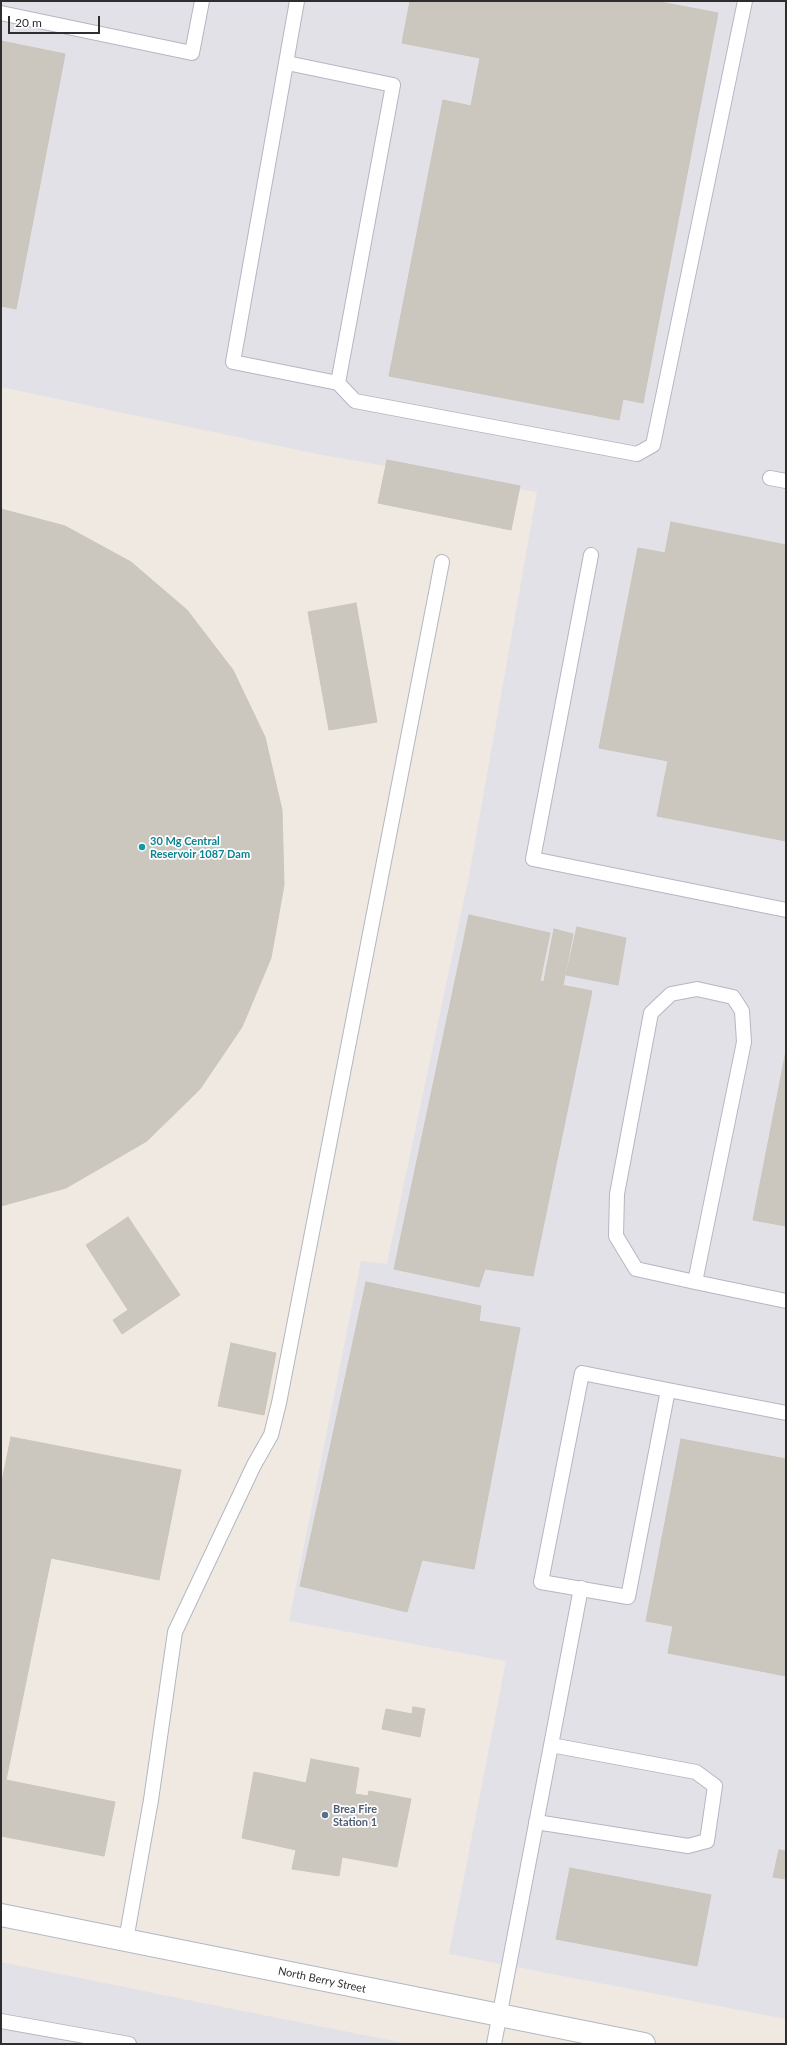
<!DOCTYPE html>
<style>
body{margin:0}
#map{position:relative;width:787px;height:2045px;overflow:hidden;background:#efe9e1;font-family:Lato,sans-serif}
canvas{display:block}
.frame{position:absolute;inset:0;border:2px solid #2e2e2e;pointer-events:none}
.scale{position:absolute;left:8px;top:16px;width:92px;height:18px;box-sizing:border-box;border:2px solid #2e2e2e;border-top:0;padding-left:5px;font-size:12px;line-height:14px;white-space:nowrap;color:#2e2e2e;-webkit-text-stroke:3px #fff;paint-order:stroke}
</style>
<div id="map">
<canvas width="787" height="2045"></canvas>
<div class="frame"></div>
<div class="scale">20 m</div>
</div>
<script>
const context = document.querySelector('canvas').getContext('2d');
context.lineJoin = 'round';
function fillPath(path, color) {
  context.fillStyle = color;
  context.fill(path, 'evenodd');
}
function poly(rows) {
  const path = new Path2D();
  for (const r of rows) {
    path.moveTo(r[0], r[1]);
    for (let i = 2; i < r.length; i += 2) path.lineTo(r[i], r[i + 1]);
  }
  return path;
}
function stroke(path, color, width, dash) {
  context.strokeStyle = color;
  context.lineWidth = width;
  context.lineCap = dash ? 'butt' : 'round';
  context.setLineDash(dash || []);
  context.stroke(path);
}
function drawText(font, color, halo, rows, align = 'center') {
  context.font = font + ' Lato,sans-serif';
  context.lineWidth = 3.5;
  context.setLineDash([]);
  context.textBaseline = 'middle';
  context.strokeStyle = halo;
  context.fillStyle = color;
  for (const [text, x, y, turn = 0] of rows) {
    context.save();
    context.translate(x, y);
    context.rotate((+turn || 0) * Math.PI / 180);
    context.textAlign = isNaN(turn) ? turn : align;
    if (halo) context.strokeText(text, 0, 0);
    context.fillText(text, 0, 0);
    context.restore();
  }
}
const industrial = poly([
 [1,1,786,1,786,2019,449,1954,506,1661,289,1621,361,1261,387,1264,469,876,537,492,322,455,1,387],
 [1,1962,193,2001,409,2044,1,2044]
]);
const building = poly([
 [410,1,655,1,718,13,643,403,623,399,619,420,389,376,443,100,471,106,480,58,402,43,410,1],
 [1,41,65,54,16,309,1,306,1,41],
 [387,460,520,486,511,530,378,503,387,460],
 [1,509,65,526,131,562,187,610,233,670,265,737,282,810,284,885,271,958,242,1027,200,1089,147,1141,66,1188,1,1206,1,509],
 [671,522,786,545,786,841,657,816,668,761,599,748,638,548,665,553,671,522],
 [356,603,377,722,329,730,308,612,356,603],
 [469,915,550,933,540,981,592,991,533,1276,485,1269,479,1287,394,1269,469,915],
 [577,927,626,938,618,985,566,975,577,927],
 [554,929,573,934,563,985,544,981,554,929],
 [786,1051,786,1226,753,1220,786,1051],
 [128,1217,180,1295,122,1334,113,1320,128,1310,86,1245,128,1217],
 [366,1282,481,1306,479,1321,520,1328,474,1569,422,1560,407,1612,300,1586,366,1282],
 [231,1343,276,1353,264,1415,218,1406,231,1343],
 [11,1437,181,1470,159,1580,51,1558,6,1780,115,1802,104,1856,1,1836,1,1486,11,1437],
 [681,1439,786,1459,786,1676,668,1653,673,1626,646,1621,681,1439],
 [413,1707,425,1709,420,1737,382,1729,386,1709,412,1714,413,1707],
 [311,1759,359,1768,355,1794,368,1796,369,1791,411,1799,397,1867,342,1857,339,1876,292,1869,296,1850,242,1838,254,1772,306,1783,311,1759],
 [779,1850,786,1851,786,1879,773,1877,779,1850],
 [570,1868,711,1895,697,1966,556,1939,570,1868]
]);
const service = poly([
 [1,13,192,53,202,1],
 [287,63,393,85,338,383,233,362,297,1],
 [338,383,355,401,637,454,653,445,745,1],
 [770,478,786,481],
 [591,555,533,859,786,910],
 [695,1282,744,1042,742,1011,733,997,697,989,671,994,651,1013,617,1194,616,1236,636,1269,695,1282,786,1301],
 [668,1390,628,1597,541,1582,582,1373,668,1390,786,1413],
 [536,1822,688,1846,707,1841,715,1786,696,1772,551,1745],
 [126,1940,151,1800,175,1632,254,1465,271,1435,279,1403,442,562],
 [1,2021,129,2044],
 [494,2044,581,1588]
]);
const tertiary = poly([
 [1,1915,644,2044]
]);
const markers = [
 [142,847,4,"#0f9aa8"],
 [325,1815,4,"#5c6f8a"]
];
const cultureNames = [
 ["30 Mg Central",150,841],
 ["Reservoir 1087 Dam",150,854]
];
const serviceNames = [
 ["Brea Fire",333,1809],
 ["Station 1",333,1822]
];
const streetNames = [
 ["North Berry Street",322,1980,12]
];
fillPath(industrial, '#e3e1e8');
fillPath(building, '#cbc7bf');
stroke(building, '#cbc5ba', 1);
stroke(service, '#b4b7c1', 16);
stroke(tertiary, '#b4b7c1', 24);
stroke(service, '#fff', 14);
stroke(tertiary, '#fff', 22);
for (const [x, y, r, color] of markers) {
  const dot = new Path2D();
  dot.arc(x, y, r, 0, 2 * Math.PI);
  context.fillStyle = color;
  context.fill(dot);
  stroke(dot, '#fff', 1.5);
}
drawText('bold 11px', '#0d838f', '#fff', cultureNames, 'left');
drawText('bold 11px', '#4e5e75', '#fff', serviceNames, 'left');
drawText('11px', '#2e2e2e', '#fff', streetNames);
</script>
